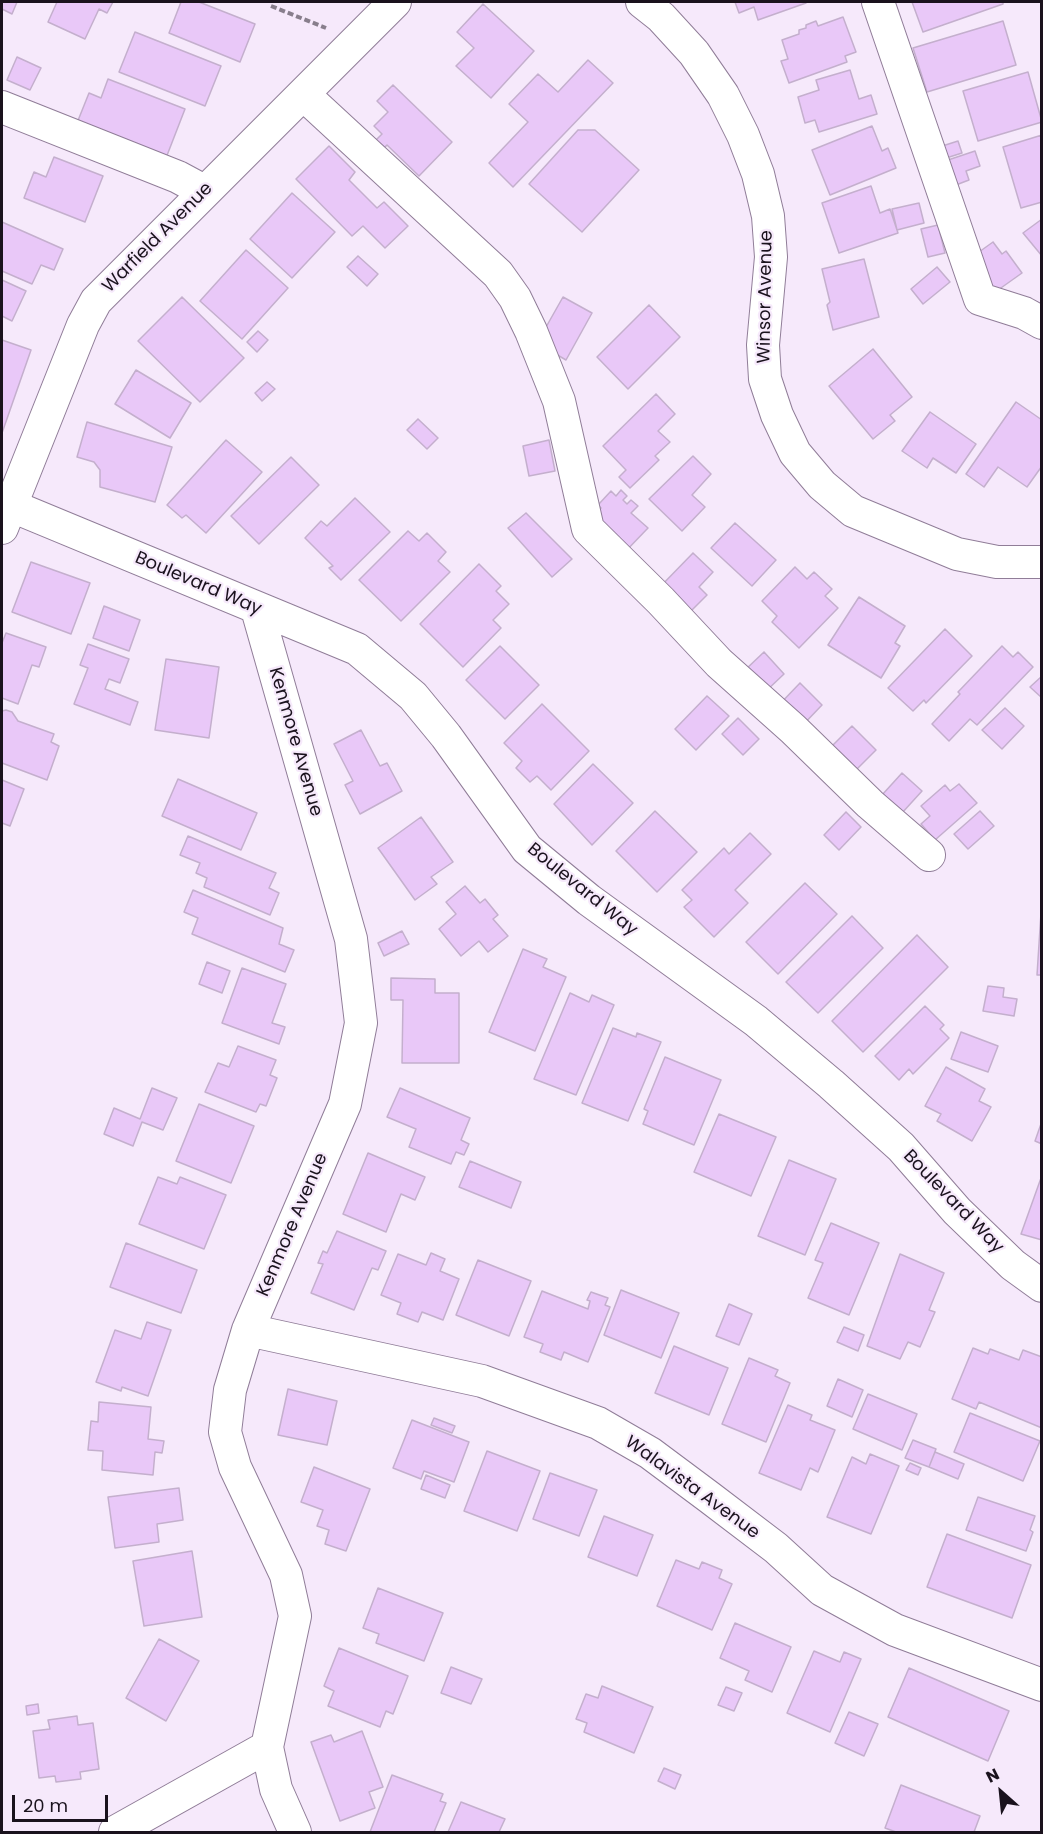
<!DOCTYPE html>
<style>
body{margin:0}
#map{position:relative;width:1043px;height:1834px;overflow:hidden;background:#f6e9fb;font-family:Poppins,sans-serif}
canvas{display:block}
.frame{position:absolute;inset:0;border:3px solid #1a121d;pointer-events:none}
.north{position:absolute;left:971px;top:1762px;width:60px;height:60px;-webkit-text-stroke:4px #f6e9fb;paint-order:stroke;rotate:333deg;font-size:16px;font-weight:700;line-height:24px;text-align:center;color:#1a121d}
.north::after{content:'';display:block;margin:auto;width:21px;height:27px;background:#1a121d;clip-path:polygon(50% 0,100% 100%,50% 72%,0 100%)}
.scale{position:absolute;left:12px;top:1795px;width:96px;height:27px;box-sizing:border-box;border:3px solid #1a121d;border-top:0;padding-left:8px;font-size:18px;line-height:21px;white-space:nowrap;color:#1a121d;-webkit-text-stroke:4px #f6e9fb;paint-order:stroke}
</style>
<div id="map">
<canvas width="1043" height="1834"></canvas>
<div class="frame"></div>
<div class="north">N</div>
<div class="scale">20 m</div>
</div>
<script>
const context = document.querySelector('canvas').getContext('2d');
context.lineJoin = 'round';
function fillPath(path, color) {
  context.fillStyle = color;
  context.fill(path, 'evenodd');
}
function poly(rows) {
  const path = new Path2D();
  for (const r of rows) {
    path.moveTo(r[0], r[1]);
    for (let i = 2; i < r.length; i += 2) path.lineTo(r[i], r[i + 1]);
  }
  return path;
}
function stroke(path, color, width, dash) {
  context.strokeStyle = color;
  context.lineWidth = width;
  context.lineCap = dash ? 'butt' : 'round';
  context.setLineDash(dash || []);
  context.stroke(path);
}
function drawText(font, color, halo, rows, align = 'center') {
  context.font = font + ' Poppins,sans-serif';
  context.lineWidth = 4.5;
  context.setLineDash([]);
  context.textBaseline = 'middle';
  context.strokeStyle = halo;
  context.fillStyle = color;
  for (const [text, x, y, turn = 0] of rows) {
    context.save();
    context.translate(x, y);
    context.rotate((+turn || 0) * Math.PI / 180);
    context.textAlign = isNaN(turn) ? turn : align;
    if (halo) context.strokeText(text, 0, 0);
    context.fillText(text, 0, 0);
    context.restore();
  }
}
const building = poly([
 [2,2,17,2,12,14,2,9,2,2],
 [57,2,113,2,107,13,99,9,85,39,48,22,57,2],
 [181,2,199,2,255,24,240,62,169,33,181,2],
 [735,2,806,2,806,3,758,20,754,7,739,13,735,2],
 [912,2,1003,2,1003,4,923,32,912,2],
 [483,4,534,51,491,98,456,66,474,48,457,32,483,4],
 [843,17,856,52,845,56,847,62,789,83,781,61,788,59,782,40,799,34,799,30,806,28,806,25,816,21,818,26,843,17],
 [1003,21,1016,65,927,92,913,48,1003,21],
 [135,32,221,66,205,106,119,72,135,32],
 [17,57,41,68,30,90,7,80,17,57],
 [588,60,613,83,513,187,489,163,528,122,509,104,538,74,558,92,588,60],
 [850,70,859,99,871,95,877,114,819,132,815,120,805,123,798,97,819,90,816,80,850,70],
 [1028,72,1042,122,978,141,963,91,1028,72],
 [108,79,185,109,166,158,77,123,89,93,101,98,108,79],
 [393,85,452,142,419,176,387,145,384,148,376,140,382,134,374,126,388,112,377,101,393,85],
 [872,126,882,151,888,148,896,168,830,195,812,150,872,126],
 [578,130,595,130,639,170,582,232,529,184,578,130],
 [1042,135,1042,202,1021,208,1003,147,1042,135],
 [958,141,962,153,940,160,936,148,958,141],
 [329,146,355,172,349,180,377,208,384,202,408,226,385,248,363,226,352,236,296,179,329,146],
 [975,151,980,166,966,171,969,180,948,188,939,163,975,151],
 [54,157,103,176,85,222,24,198,34,172,46,177,54,157],
 [871,186,880,213,890,209,898,233,839,253,822,203,871,186],
 [292,193,335,232,292,278,250,239,292,193],
 [919,203,924,223,897,230,892,209,919,203],
 [1042,219,1042,256,1023,233,1042,219],
 [2,222,63,249,54,270,41,265,32,284,2,271,2,222],
 [938,225,945,253,928,257,921,229,938,225],
 [993,242,1002,254,1006,251,1022,273,991,295,972,257,993,242],
 [246,250,288,288,242,339,200,301,246,250],
 [358,256,378,274,367,286,347,267,358,256],
 [864,259,879,317,833,330,827,305,830,302,822,269,864,259],
 [937,267,950,282,923,304,911,289,937,267],
 [2,280,26,291,12,321,2,316,2,280],
 [182,297,244,358,200,402,138,341,182,297],
 [563,297,592,313,566,360,537,343,563,297],
 [649,305,680,337,628,389,597,357,649,305],
 [258,331,268,340,257,352,247,342,258,331],
 [2,340,31,350,2,433,2,340],
 [873,349,912,397,890,415,895,421,873,439,829,386,873,349],
 [136,370,191,403,170,438,115,404,136,370],
 [267,382,275,389,262,401,255,393,267,382],
 [656,394,675,414,658,431,670,442,655,456,659,460,630,488,619,477,626,470,603,446,656,394],
 [1016,402,1042,420,1042,466,1027,487,998,467,984,487,966,474,1016,402],
 [930,412,976,444,956,473,933,458,927,468,902,451,930,412],
 [418,419,438,438,427,449,407,430,418,419],
 [87,422,172,447,155,502,100,487,100,470,94,462,77,457,87,422],
 [226,440,262,472,206,533,186,515,182,518,167,505,226,440],
 [549,440,555,471,529,476,523,446,549,440],
 [693,456,711,474,692,495,705,507,682,531,649,499,693,456],
 [291,457,319,485,259,544,231,516,291,457],
 [621,490,627,496,623,500,627,504,631,500,638,506,631,513,648,528,623,554,587,523,601,508,598,505,611,491,616,496,621,490],
 [355,498,390,532,341,580,329,568,333,566,305,538,321,521,327,526,355,498],
 [526,513,572,559,552,577,508,528,526,513],
 [735,523,776,560,752,586,711,548,735,523],
 [408,531,419,541,427,533,446,552,438,561,450,572,401,621,359,580,408,531],
 [693,553,713,572,699,587,707,595,685,617,657,590,693,553],
 [31,562,90,583,71,634,12,612,31,562],
 [479,564,501,586,496,591,509,604,493,620,501,628,463,667,420,624,479,564],
 [795,567,807,579,814,572,832,589,825,596,838,608,799,648,772,622,777,616,762,601,795,567],
 [859,597,905,626,895,643,900,646,881,678,828,645,859,597],
 [104,606,140,620,129,651,93,638,104,606],
 [945,629,972,656,926,703,924,700,913,711,888,688,945,629],
 [6,633,46,647,39,667,32,665,18,704,2,698,2,643,6,633],
 [88,644,129,659,120,683,109,679,105,689,138,702,130,725,74,704,88,668,80,665,88,644],
 [500,646,539,685,505,719,466,680,500,646],
 [1002,646,1013,657,1018,652,1033,667,977,725,970,719,949,741,932,724,960,694,958,692,1002,646],
 [764,652,784,674,765,692,744,671,764,652],
 [166,659,219,667,209,738,155,730,166,659],
 [1042,676,1042,698,1030,687,1042,676],
 [800,683,822,705,799,729,777,707,800,683],
 [707,696,729,716,696,750,675,729,707,696],
 [542,704,589,751,551,790,537,776,530,782,516,768,522,761,504,743,542,704],
 [1005,708,1024,726,1002,749,982,730,1005,708],
 [6,710,12,712,18,721,54,734,51,742,59,746,47,780,2,763,2,711,6,710],
 [738,718,759,739,743,755,722,734,738,718],
 [852,726,876,750,854,772,830,748,852,726],
 [361,730,380,766,387,763,402,791,360,814,345,785,353,781,334,744,361,730],
 [593,764,633,803,592,845,554,804,593,764],
 [902,773,922,791,902,813,882,795,902,773],
 [178,779,257,813,241,850,162,816,178,779],
 [2,780,24,789,10,826,2,823,2,780],
 [959,784,977,803,935,840,921,824,930,816,921,806,945,785,950,791,959,784],
 [655,811,697,852,657,892,616,851,655,811],
 [980,811,994,826,968,849,954,834,980,811],
 [846,812,861,827,839,850,824,835,846,812],
 [421,817,453,862,431,877,437,884,415,900,378,848,421,817],
 [750,833,771,854,735,890,748,903,714,937,684,907,692,900,682,890,724,848,729,854,750,833],
 [188,836,276,873,269,888,279,893,270,915,204,887,207,878,196,873,200,863,180,855,188,836],
 [805,883,837,914,778,974,746,942,805,883],
 [465,886,480,903,485,899,498,915,493,919,508,936,488,952,479,941,461,956,439,929,456,914,446,902,465,886],
 [193,890,283,928,279,944,294,950,285,972,192,934,198,918,184,912,193,890],
 [1041,913,1042,913,1042,975,1037,975,1041,913],
 [852,916,883,948,818,1013,786,982,852,916],
 [402,931,409,944,384,956,378,943,402,931],
 [917,935,948,967,863,1052,832,1021,917,935],
 [523,949,547,959,543,967,566,977,535,1051,489,1032,523,949],
 [207,962,230,971,222,993,199,984,207,962],
 [242,968,286,984,272,1023,285,1027,279,1044,222,1023,242,968],
 [391,978,435,979,435,993,459,993,459,1063,402,1063,403,1000,391,1000,391,978],
 [988,986,1004,988,1003,997,1017,999,1014,1016,983,1011,988,986],
 [570,993,589,1002,592,995,614,1005,576,1095,534,1079,570,993],
 [925,1006,944,1025,940,1029,949,1038,913,1074,909,1069,899,1080,875,1056,925,1006],
 [613,1028,636,1037,637,1033,661,1042,628,1121,582,1103,613,1028],
 [961,1032,998,1046,988,1072,951,1059,961,1032],
 [238,1046,276,1060,270,1075,277,1078,266,1106,260,1104,256,1112,205,1092,218,1063,229,1067,238,1046],
 [665,1057,721,1080,694,1145,643,1124,648,1111,644,1109,665,1057],
 [946,1067,985,1089,979,1101,991,1107,972,1141,937,1121,941,1114,925,1106,946,1067],
 [152,1088,177,1098,163,1130,142,1122,133,1146,104,1134,114,1108,140,1119,152,1088],
 [400,1088,470,1118,461,1140,469,1144,464,1155,456,1152,451,1164,409,1147,416,1129,387,1117,400,1088],
 [199,1104,254,1126,231,1183,176,1161,199,1104],
 [719,1114,776,1137,751,1196,694,1172,719,1114],
 [1042,1121,1042,1144,1035,1141,1042,1121],
 [368,1153,425,1177,415,1200,401,1194,386,1232,343,1214,368,1153],
 [789,1160,836,1179,805,1255,758,1236,789,1160],
 [470,1161,521,1182,511,1208,459,1187,470,1161],
 [158,1177,177,1184,180,1177,226,1195,204,1249,139,1224,158,1177],
 [1041,1178,1042,1178,1042,1240,1021,1234,1041,1178],
 [831,1223,879,1243,849,1315,808,1298,823,1263,815,1260,831,1223],
 [337,1231,386,1251,378,1270,372,1268,354,1310,311,1293,323,1264,318,1263,323,1251,327,1253,337,1231],
 [126,1243,197,1270,181,1313,110,1287,126,1243],
 [431,1253,445,1259,440,1271,459,1279,443,1320,422,1312,418,1322,397,1314,401,1303,381,1295,398,1254,426,1265,431,1253],
 [900,1254,944,1273,929,1310,935,1312,920,1347,908,1342,900,1359,867,1346,900,1254],
 [478,1260,531,1281,509,1336,456,1315,478,1260],
 [621,1290,679,1313,661,1358,604,1335,621,1290],
 [542,1291,588,1309,590,1301,587,1300,591,1292,608,1298,605,1305,610,1307,588,1362,564,1352,561,1360,540,1352,543,1344,524,1337,542,1291],
 [729,1304,752,1314,739,1345,716,1336,729,1304],
 [147,1322,171,1330,148,1396,122,1387,121,1391,96,1382,115,1330,141,1339,147,1322],
 [844,1327,864,1335,858,1351,837,1342,844,1327],
 [674,1346,728,1368,709,1415,655,1393,674,1346],
 [973,1348,988,1354,990,1349,1019,1360,1023,1350,1042,1357,1042,1428,979,1402,976,1409,952,1399,973,1348],
 [749,1358,778,1370,775,1376,790,1383,766,1442,722,1424,749,1358],
 [838,1379,863,1390,852,1417,827,1406,838,1379],
 [288,1389,337,1401,327,1445,278,1435,288,1389],
 [868,1394,917,1414,902,1450,853,1429,868,1394],
 [99,1402,151,1407,148,1439,164,1441,162,1453,155,1452,153,1475,102,1470,103,1451,88,1450,91,1421,98,1422,99,1402],
 [788,1405,812,1415,810,1420,835,1430,818,1472,810,1468,801,1490,759,1473,788,1405],
 [970,1413,1040,1441,1023,1481,954,1452,970,1413],
 [434,1418,455,1426,452,1433,431,1425,434,1418],
 [412,1420,469,1442,454,1482,424,1471,421,1479,393,1468,412,1420],
 [913,1440,936,1449,929,1467,905,1458,913,1440],
 [487,1451,540,1471,517,1531,464,1511,487,1451],
 [935,1452,964,1464,958,1479,929,1467,935,1452],
 [870,1454,899,1466,871,1534,827,1517,852,1457,866,1464,870,1454],
 [910,1463,921,1468,918,1475,906,1470,910,1463],
 [314,1467,370,1489,346,1551,325,1544,329,1530,317,1526,323,1510,301,1502,314,1467],
 [550,1473,597,1490,579,1536,533,1519,550,1473],
 [426,1475,450,1485,445,1498,421,1489,426,1475],
 [179,1488,183,1520,157,1524,159,1542,115,1548,108,1497,179,1488],
 [978,1497,1035,1516,1030,1530,1033,1532,1026,1551,966,1530,978,1497],
 [604,1516,653,1535,637,1576,588,1557,604,1516],
 [947,1534,1031,1565,1012,1618,927,1587,947,1534],
 [192,1551,202,1617,144,1626,133,1561,192,1551],
 [676,1560,699,1569,702,1562,722,1570,719,1578,732,1584,712,1630,657,1606,676,1560],
 [378,1588,443,1613,424,1661,376,1643,379,1634,363,1628,378,1588],
 [735,1623,791,1647,772,1692,745,1680,749,1671,720,1658,735,1623],
 [159,1639,199,1661,166,1721,126,1698,159,1639],
 [339,1648,408,1676,393,1714,386,1711,380,1727,328,1706,334,1691,324,1686,339,1648],
 [814,1651,840,1662,844,1652,861,1659,830,1732,787,1713,814,1651],
 [451,1667,482,1679,471,1704,441,1693,451,1667],
 [909,1668,1009,1711,988,1761,888,1717,909,1668],
 [602,1686,653,1707,634,1753,584,1732,587,1723,576,1719,586,1694,598,1698,602,1686],
 [726,1687,742,1693,734,1711,718,1705,726,1687],
 [38,1704,39,1713,27,1715,26,1706,38,1704],
 [849,1712,878,1724,864,1756,835,1743,849,1712],
 [77,1716,78,1725,93,1723,99,1769,80,1772,81,1779,56,1782,55,1776,39,1778,33,1731,50,1729,48,1720,77,1716],
 [362,1731,383,1787,369,1792,375,1808,340,1821,311,1742,331,1735,334,1742,362,1731],
 [664,1768,681,1775,675,1789,658,1781,664,1768],
 [392,1775,443,1794,440,1801,446,1803,434,1832,370,1832,392,1775],
 [901,1785,980,1816,974,1832,896,1832,885,1828,901,1785],
 [461,1802,505,1819,499,1832,448,1832,461,1802]
]);
const path = poly([
 [271,6,326,28]
]);
const minor = poly([
 [642,2,661,17,694,53,723,95,743,135,758,174,768,216,771,257,763,345,765,379,777,415,795,453,822,485,853,511,957,554,997,562,1042,562],
 [878,2,980,299,1024,313,1042,323],
 [303,94,498,274,515,298,531,331,559,401,588,529,661,601,719,663,793,729,870,804,929,855],
 [2,107,178,177,204,191],
 [2,502,357,649,413,696,446,736,527,849,589,900,756,1021,831,1084,901,1147,957,1211,1013,1265,1042,1286],
 [2,528,83,325,96,301,395,2],
 [257,609,351,939,361,1023,345,1104,248,1330,230,1390,225,1432,235,1467,286,1575,295,1616,267,1747,276,1789,295,1832],
 [248,1330,482,1381,598,1423,650,1453,709,1497,776,1548,822,1590,895,1630,1042,1685],
 [115,1832,267,1747]
]);
const streetNames = [
 ["Warfield Avenue",158,238,-45],
 ["Winsor Avenue",766,297,-89],
 ["Boulevard Way",198,584,23],
 ["Kenmore Avenue",295,742,74],
 ["Boulevard Way",582,890,39],
 ["Boulevard Way",953,1202,46],
 ["Kenmore Avenue",293,1225,-67],
 ["Walavista Avenue",692,1488,36]
];
fillPath(building, '#e9c8f8');
stroke(building, '#c4afcd', 1.5);
stroke(minor, '#907d98', 34);
stroke(path, '#887e8c', 4, [6, 3]);
stroke(minor, '#fff', 32);
drawText('18px', '#1a121d', '#f6e9fb', streetNames);
</script>
